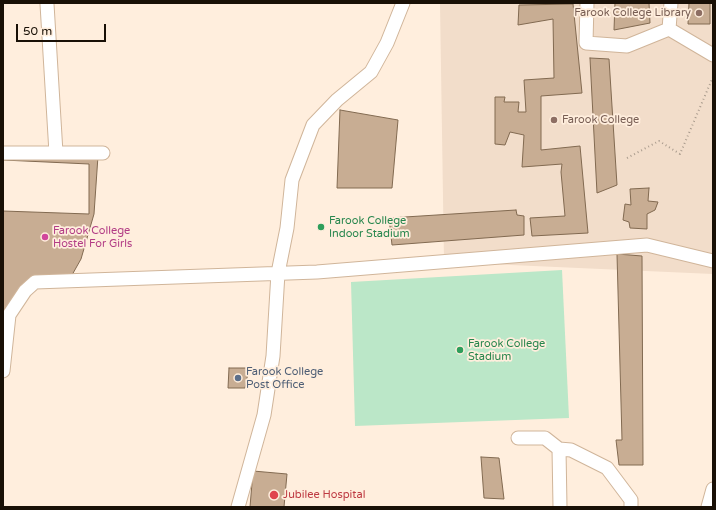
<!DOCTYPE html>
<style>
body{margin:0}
#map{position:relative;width:716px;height:510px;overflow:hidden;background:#fed;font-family:"Varela Round",sans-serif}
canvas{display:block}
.frame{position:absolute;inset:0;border:4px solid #191006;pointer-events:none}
.scale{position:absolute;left:16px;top:24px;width:90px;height:18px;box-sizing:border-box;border:2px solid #191006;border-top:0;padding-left:5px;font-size:12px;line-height:14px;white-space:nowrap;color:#191006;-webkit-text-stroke:3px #fed;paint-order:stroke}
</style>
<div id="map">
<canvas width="716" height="510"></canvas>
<div class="frame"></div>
<div class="scale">50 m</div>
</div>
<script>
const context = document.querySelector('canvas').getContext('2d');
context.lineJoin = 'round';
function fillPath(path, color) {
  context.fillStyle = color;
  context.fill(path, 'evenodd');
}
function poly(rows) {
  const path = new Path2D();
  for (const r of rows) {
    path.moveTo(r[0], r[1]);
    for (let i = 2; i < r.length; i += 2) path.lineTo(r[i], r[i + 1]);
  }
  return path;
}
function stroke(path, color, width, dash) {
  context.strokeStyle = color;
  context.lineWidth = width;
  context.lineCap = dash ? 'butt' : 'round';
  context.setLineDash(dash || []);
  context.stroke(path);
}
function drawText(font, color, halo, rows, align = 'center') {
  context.font = font + ' "Varela Round",sans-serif';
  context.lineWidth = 3.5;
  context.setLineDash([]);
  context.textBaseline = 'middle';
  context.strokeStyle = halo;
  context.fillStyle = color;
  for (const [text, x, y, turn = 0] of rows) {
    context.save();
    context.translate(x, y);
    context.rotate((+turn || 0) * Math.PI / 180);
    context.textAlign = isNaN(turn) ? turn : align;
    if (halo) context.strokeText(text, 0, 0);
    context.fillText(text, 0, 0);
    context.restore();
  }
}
const built = poly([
 [440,3,713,3,713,274,444,262]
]);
const green = poly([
 [562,270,569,418,355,426,351,282]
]);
const building = poly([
 [615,3,649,3,650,23,614,30,615,3],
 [689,3,710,3,710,24,688,24,689,3],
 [573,4,582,93,541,96,541,150,580,146,588,233,532,236,530,218,565,216,561,172,562,164,522,167,524,135,510,132,505,145,495,144,495,97,505,97,504,102,519,102,518,112,526,112,524,80,554,78,553,19,518,25,519,5,573,4],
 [590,58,609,59,617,185,597,193,590,58],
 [340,110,398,120,392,188,337,188,340,110],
 [3,156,98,156,94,214,81,259,72,275,32,276,3,311,3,156],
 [3,160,89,164,89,214,3,211,3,160],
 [649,188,648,201,658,202,655,210,647,214,647,229,630,228,629,222,623,220,625,204,631,205,630,189,649,188],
 [516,210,517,215,524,216,524,235,392,245,389,218,516,210],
 [617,254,642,256,643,465,619,465,616,440,622,440,617,254],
 [229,368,249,368,245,388,228,388,229,368],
 [481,457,499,458,504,499,484,498,481,457],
 [253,471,287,474,284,507,250,507,253,471]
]);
const path = poly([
 [627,158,659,141,680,154,713,77]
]);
const street = poly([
 [587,3,586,43,627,46,669,29],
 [671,3,669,29,713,55],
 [47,4,56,153],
 [3,153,103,153],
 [3,371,9,315,25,291,35,282,317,272,647,245,713,261],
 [518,438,545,438,559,449,560,507],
 [559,449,571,450,607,468,631,500,631,507],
 [238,507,264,415,273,356,278,273,287,228,292,180,313,125,337,100,371,72,387,43,403,3],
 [708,507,713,489]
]);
const markers = [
 [699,13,4,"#8d6e63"],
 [554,120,4,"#8d6e63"],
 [321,227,4,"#2e9e5b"],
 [45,237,4,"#d1479c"],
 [460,350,4,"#2e9e5b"],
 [238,378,4,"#5c6f8a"],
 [274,495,5,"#e0444e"]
];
const educationNames = [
 ["Farook College Library",691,13],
 ["Farook College",562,120,"left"]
];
const leisureNames = [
 ["Farook College",329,221],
 ["Indoor Stadium",329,234],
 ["Farook College",468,344],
 ["Stadium",468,357]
];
const hotelNames = [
 ["Farook College",53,231],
 ["Hostel For Girls",53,244]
];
const serviceNames = [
 ["Farook College",246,372],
 ["Post Office",246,385]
];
const healthNames = [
 ["Jubilee Hospital",283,495]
];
fillPath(built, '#f2ddca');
fillPath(green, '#bbe7c8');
fillPath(building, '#c8ad93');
stroke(building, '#826a51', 1);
stroke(street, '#d0b59a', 15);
stroke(path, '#a99b8d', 2, [1, 3]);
stroke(street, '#fff', 13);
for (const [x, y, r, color] of markers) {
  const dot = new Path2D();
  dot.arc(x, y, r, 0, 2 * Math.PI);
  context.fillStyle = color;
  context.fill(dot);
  stroke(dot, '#fed', 1.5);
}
drawText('11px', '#785e54', '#fed', educationNames, 'right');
drawText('11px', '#27864d', '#fed', leisureNames, 'left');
drawText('11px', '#b23c85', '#fed', hotelNames, 'left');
drawText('11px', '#4e5e75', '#fed', serviceNames, 'left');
drawText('11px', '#be3a42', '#fed', healthNames, 'left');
</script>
